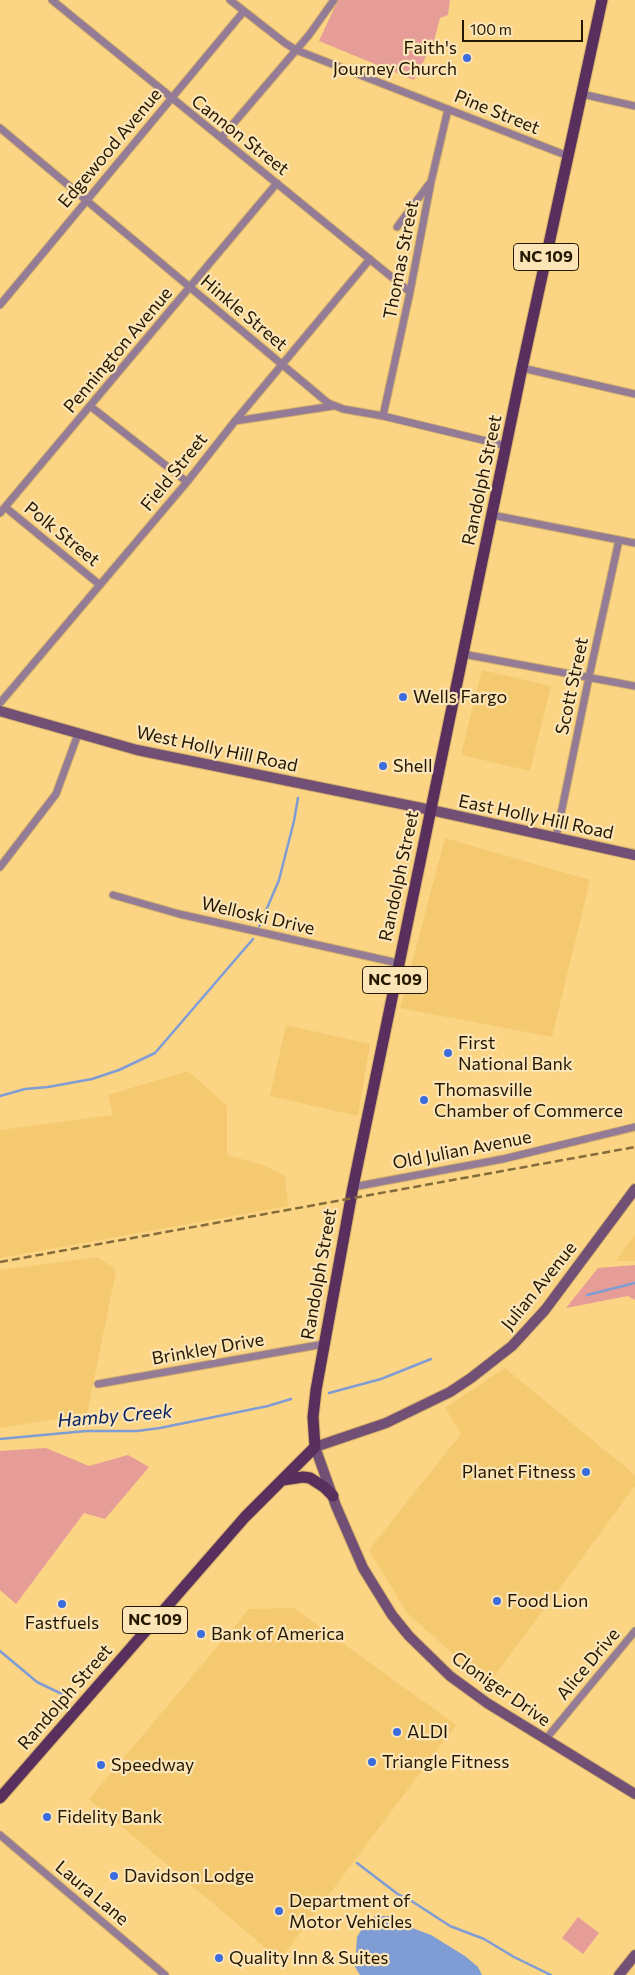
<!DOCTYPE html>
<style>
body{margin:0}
#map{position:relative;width:635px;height:1975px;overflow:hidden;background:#fbd484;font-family:Commissioner,sans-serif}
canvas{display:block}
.scale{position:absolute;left:462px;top:20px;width:121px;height:22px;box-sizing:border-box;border:2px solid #231700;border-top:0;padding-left:6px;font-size:15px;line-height:18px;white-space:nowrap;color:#231700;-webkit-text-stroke:4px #fbe4b6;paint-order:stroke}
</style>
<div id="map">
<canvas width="635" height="1975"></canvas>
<div class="scale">100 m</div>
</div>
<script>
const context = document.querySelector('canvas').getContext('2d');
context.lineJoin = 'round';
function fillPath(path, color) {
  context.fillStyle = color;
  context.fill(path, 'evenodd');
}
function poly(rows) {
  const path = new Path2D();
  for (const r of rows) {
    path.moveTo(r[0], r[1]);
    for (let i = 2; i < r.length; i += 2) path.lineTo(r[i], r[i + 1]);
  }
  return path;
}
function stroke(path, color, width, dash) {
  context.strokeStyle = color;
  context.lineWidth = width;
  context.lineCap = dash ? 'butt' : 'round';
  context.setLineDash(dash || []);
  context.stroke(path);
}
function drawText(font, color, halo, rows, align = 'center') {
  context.font = font + ' Commissioner,sans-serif';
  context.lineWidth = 4.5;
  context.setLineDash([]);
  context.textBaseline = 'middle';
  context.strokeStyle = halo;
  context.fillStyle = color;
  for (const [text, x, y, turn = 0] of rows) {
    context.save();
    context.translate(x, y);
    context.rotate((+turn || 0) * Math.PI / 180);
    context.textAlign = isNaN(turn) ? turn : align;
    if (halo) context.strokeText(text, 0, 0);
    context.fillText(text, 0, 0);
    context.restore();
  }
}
const built = poly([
 [482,670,551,686,530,771,461,755],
 [445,838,590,880,552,1037,400,1008],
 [286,1025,370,1044,358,1116,270,1096],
 [188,1071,227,1106,227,1155,266,1166,285,1176,288,1206,0,1258,0,1130,113,1115,108,1095],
 [635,1234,635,1261,616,1261],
 [98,1257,116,1271,87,1414,0,1428,0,1270],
 [505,1368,635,1475,635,1486,488,1685,407,1613,369,1550,461,1434,445,1408],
 [294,1608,456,1725,280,1960,89,1799,249,1609]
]);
const green = poly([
 [338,0,450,0,448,15,440,18,434,41,414,80,319,41],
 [635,1265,635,1300,628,1296,566,1308,598,1268],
 [46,1448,89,1466,128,1455,149,1467,105,1519,84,1513,16,1604,0,1590,0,1451],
 [578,1917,599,1933,583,1954,562,1938]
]);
const water = poly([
 [376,1916,388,1916,399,1923,431,1935,465,1956,478,1967,482,1975,360,1975,355,1967,357,1937,368,1919]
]);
const stream = poly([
 [259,927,279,880,294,821,298,798],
 [0,1096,25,1089,48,1087,92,1079,119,1070,155,1053,253,939],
 [587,1295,635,1283],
 [329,1393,381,1379,431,1359],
 [0,1439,86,1431,137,1431,160,1428,268,1406,291,1399],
 [0,1651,37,1682,64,1695],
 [357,1863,399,1895,410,1900,450,1926,484,1939,514,1957,551,1975]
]);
const street = poly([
 [52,0,410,292],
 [230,0,285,43,296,50,568,156],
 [582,94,635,106],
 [0,128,328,403,343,409,383,416,507,446],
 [221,138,309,35,334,0],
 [397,227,429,184],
 [0,305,244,11],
 [522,368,635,394],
 [90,406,187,482],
 [383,416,410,292,431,182,448,109],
 [235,421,333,406],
 [5,507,100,585],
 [0,513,277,183],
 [492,515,635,543],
 [463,654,635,686],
 [0,703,187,482,235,421,370,259],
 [556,838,589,677,619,540],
 [0,867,56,794,78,734],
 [113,895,179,914,398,963],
 [353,1187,503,1159,635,1127],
 [98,1384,324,1344],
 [545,1740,635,1631],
 [0,1835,165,1975]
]);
const secondary = poly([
 [0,711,137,750,431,810,635,855],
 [635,1189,545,1310,512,1346,471,1378,450,1392,386,1423,315,1447,336,1506,363,1568,392,1615,409,1636,450,1676,487,1703,635,1794],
 [619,1975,635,1955]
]);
const primary = poly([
 [283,1480,303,1477,310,1478,324,1487,333,1496],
 [0,1798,245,1517,315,1447,313,1417,316,1390,353,1187,522,368,602,0]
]);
const rail = poly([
 [0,1262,635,1147]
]);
const markers = [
 [467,58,5,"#3b6cdd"],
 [403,697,5,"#3b6cdd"],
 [383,766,5,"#3b6cdd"],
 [448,1053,5,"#3b6cdd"],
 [424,1100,5,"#3b6cdd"],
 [586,1472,5,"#3b6cdd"],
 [497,1601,5,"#3b6cdd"],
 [62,1604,5,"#3b6cdd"],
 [201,1634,5,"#3b6cdd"],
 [397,1732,5,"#3b6cdd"],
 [372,1762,5,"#3b6cdd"],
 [101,1765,5,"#3b6cdd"],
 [47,1817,5,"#3b6cdd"],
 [114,1876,5,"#3b6cdd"],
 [279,1911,5,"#3b6cdd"],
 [219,1958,5,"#3b6cdd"]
];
const shields = [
 [546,257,65],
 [395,980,65],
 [155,1620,65]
];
const shieldNames = [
 ["NC 109",546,257],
 ["NC 109",395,980],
 ["NC 109",155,1620]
];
const poiNames = [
 ["Faith's",457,48,"right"],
 ["Journey Church",457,69,"right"],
 ["Wells Fargo",413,697],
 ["Shell",393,766],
 ["First",458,1043],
 ["National Bank",458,1064],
 ["Thomasville",434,1090],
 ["Chamber of Commerce",434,1111],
 ["Planet Fitness",576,1472,"right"],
 ["Food Lion",507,1601],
 ["Fastfuels",62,1623,"center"],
 ["Bank of America",211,1634],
 ["ALDI",407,1732],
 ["Triangle Fitness",382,1762],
 ["Speedway",111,1765],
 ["Fidelity Bank",57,1817],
 ["Davidson Lodge",124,1876],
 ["Department of",289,1901],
 ["Motor Vehicles",289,1922],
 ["Quality Inn & Suites",229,1958]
];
const streetNames = [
 ["Pine Street",497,112,22],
 ["Cannon Street",240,135,38],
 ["Edgewood Avenue",110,148,-50],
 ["Thomas Street",401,260,-79],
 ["Hinkle Street",244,313,40],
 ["Pennington Avenue",118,350,-50],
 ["Field Street",174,472,-51],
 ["Randolph Street",482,480,-78],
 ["Polk Street",62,534,39],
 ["Scott Street",572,686,-78],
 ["West Holly Hill Road",217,749,12],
 ["East Holly Hill Road",536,817,12],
 ["Randolph Street",399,876,-78],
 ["Welloski Drive",258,916,13],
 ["Old Julian Avenue",462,1150,-11],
 ["Randolph Street",319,1274,-80],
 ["Julian Avenue",539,1286,-51],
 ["Brinkley Drive",208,1349,-10],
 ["Alice Drive",588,1664,-50],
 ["Cloniger Drive",501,1689,35],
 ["Randolph Street",65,1697,-49],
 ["Laura Lane",92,1893,40]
];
const waterNames = [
 ["Hamby Creek",115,1416,-5]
];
fillPath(built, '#f5c970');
fillPath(green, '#e69c97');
fillPath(water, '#7f9cd5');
stroke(stream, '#7f9cd5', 2.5);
stroke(street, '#d4b26c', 9);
stroke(secondary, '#d4b26c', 12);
stroke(primary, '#d4b26c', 13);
stroke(street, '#947c96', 7);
stroke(secondary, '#724f75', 10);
stroke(primary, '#592f5d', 11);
stroke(rail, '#846c3b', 2.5, [8, 4]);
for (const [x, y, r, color] of markers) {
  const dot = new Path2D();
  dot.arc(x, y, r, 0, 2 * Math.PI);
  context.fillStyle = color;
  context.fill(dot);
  stroke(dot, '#fbe4b6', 2);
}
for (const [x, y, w] of shields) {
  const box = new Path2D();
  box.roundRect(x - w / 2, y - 13.5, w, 27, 4);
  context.fillStyle = '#fbe4b6';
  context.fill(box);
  stroke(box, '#231700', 1);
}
drawText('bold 16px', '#231700', null, shieldNames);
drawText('18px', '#231700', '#fbe4b6', poiNames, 'left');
drawText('18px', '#231700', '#fbe4b6', streetNames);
drawText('italic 19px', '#082163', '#fbe4b6', waterNames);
</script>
